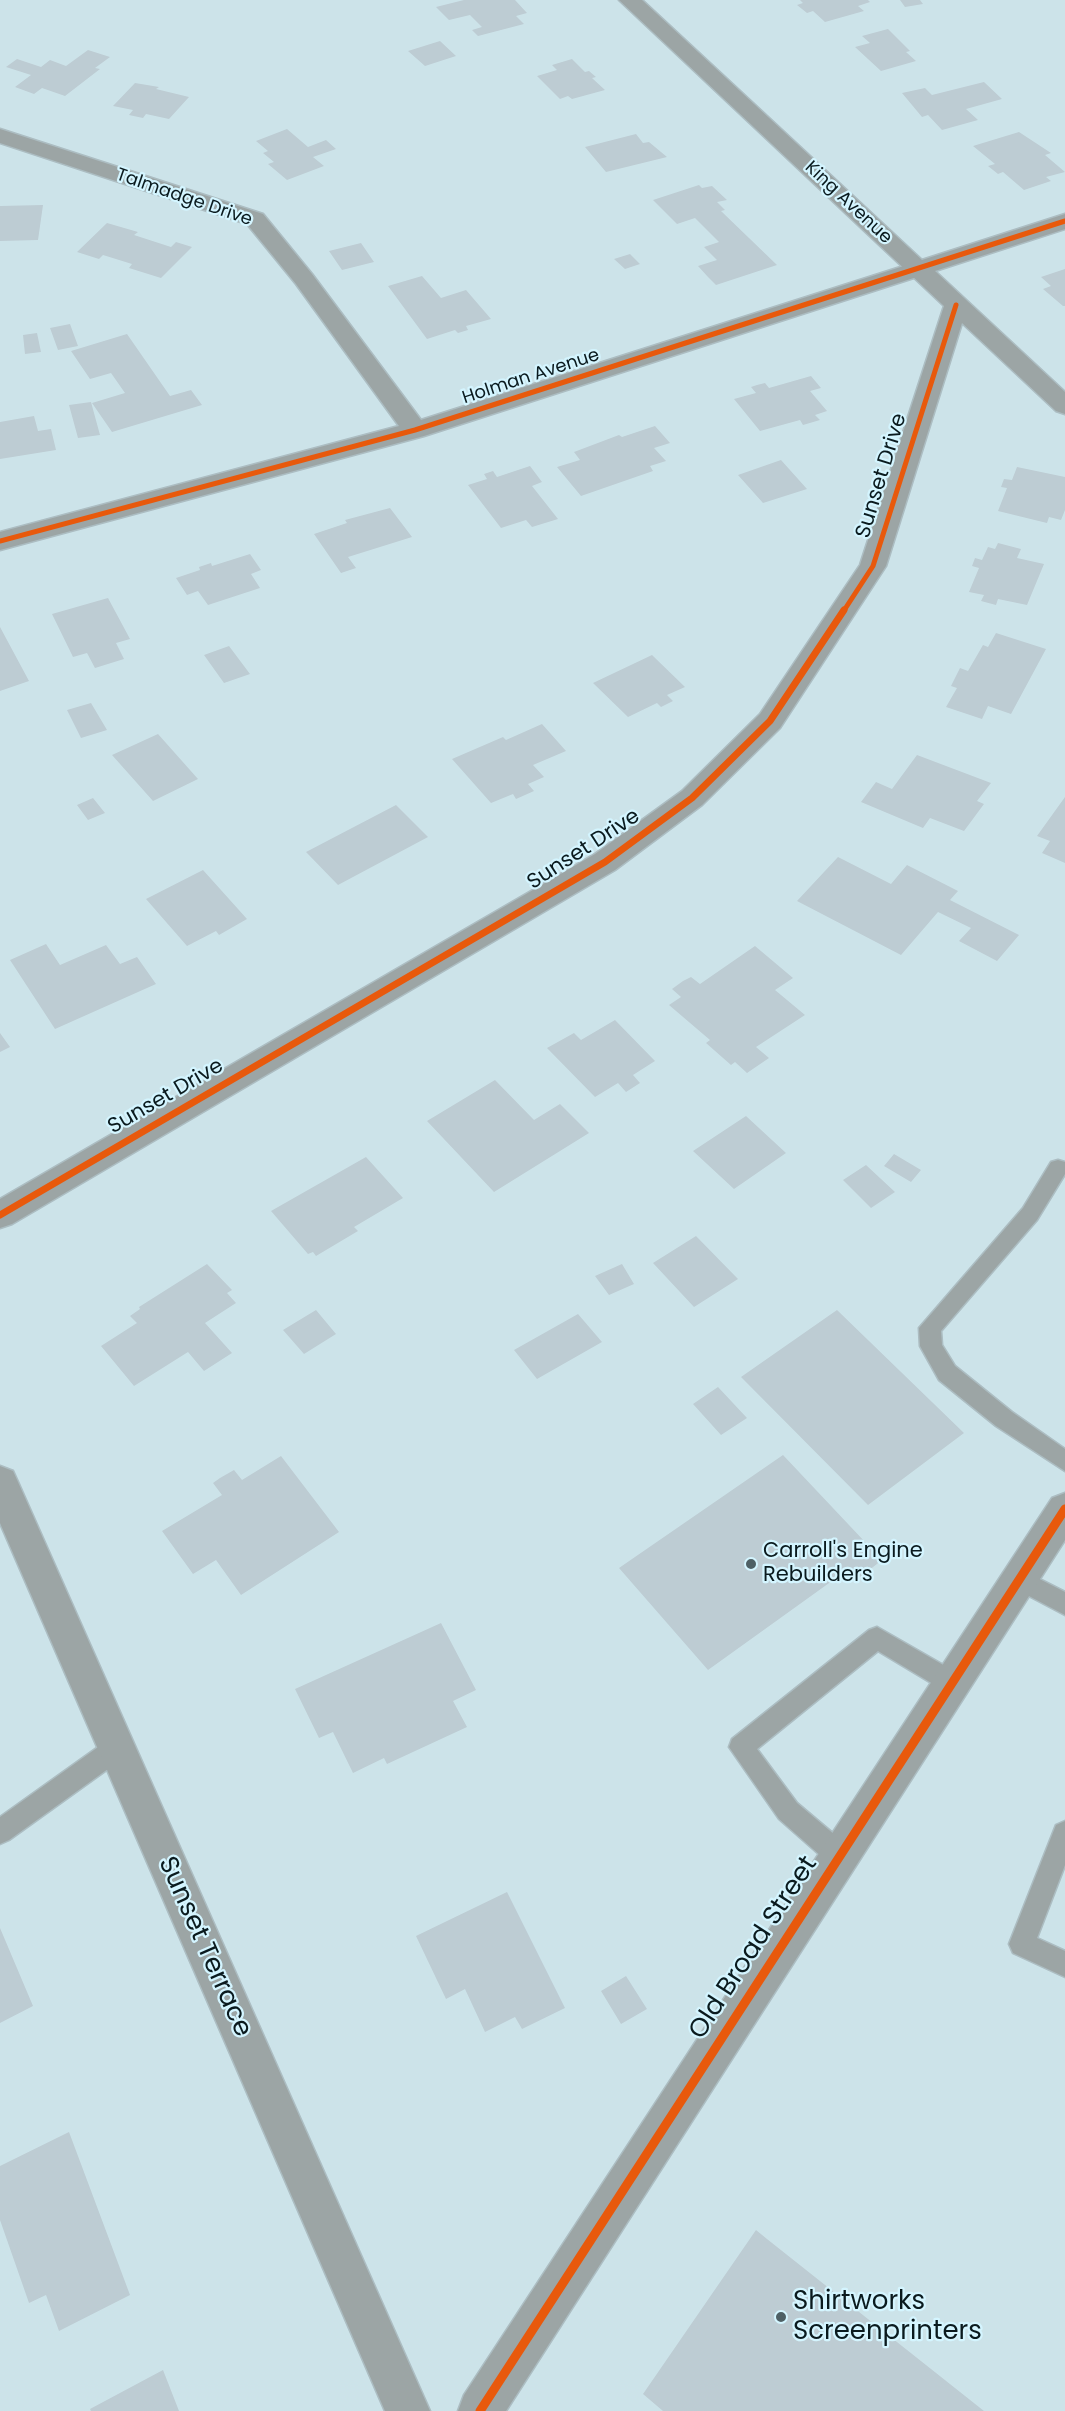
<!DOCTYPE html>
<style>
body{margin:0}
canvas{display:block;background:#cce3e9}
</style>
<canvas width="1065" height="2411"></canvas>
<script>
const context = document.querySelector('canvas').getContext('2d');
context.lineJoin = 'round';
function fillPath(path, color) {
  context.fillStyle = color;
  context.fill(path, 'evenodd');
}
function poly(rows) {
  const path = new Path2D();
  for (const r of rows) {
    path.moveTo(r[0], r[1]);
    for (let i = 2; i < r.length; i += 2) path.lineTo(r[i], r[i + 1]);
  }
  return path;
}
function stroke(path, color, width, dash) {
  context.strokeStyle = color;
  context.lineWidth = width;
  context.lineCap = dash ? 'butt' : 'round';
  context.setLineDash(dash || []);
  context.stroke(path);
}
function drawText(font, color, halo, rows, align = 'center') {
  context.font = font + ' Poppins,sans-serif';
  context.lineWidth = 4.5;
  context.setLineDash([]);
  context.textBaseline = 'middle';
  context.strokeStyle = halo;
  context.fillStyle = color;
  for (const [text, x, y, turn = 0] of rows) {
    context.save();
    context.translate(x, y);
    context.rotate((+turn || 0) * Math.PI / 180);
    context.textAlign = isNaN(turn) ? turn : align;
    if (halo) context.strokeText(text, 0, 0);
    context.fillText(text, 0, 0);
    context.restore();
  }
}
const building = poly([
 [464,0,515,0,527,13,516,16,524,24,478,36,472,30,482,27,470,15,449,20,436,7],
 [800,0,868,0,870,2,858,6,864,11,825,22,813,11,807,13,797,5,803,3],
 [900,0,920,0,923,4,905,7],
 [888,29,910,51,906,52,916,61,881,71,855,47,870,43,862,36],
 [440,41,456,56,425,66,408,51],
 [88,50,110,57,95,68,100,69,65,96,42,88,34,94,15,87,31,75,6,67,17,59,41,67,50,60,66,66],
 [572,59,585,72,589,71,596,77,592,78,605,90,572,99,568,96,560,99,537,76,557,70,552,65],
 [984,82,1002,99,966,109,978,120,942,130,928,115,922,117,902,93,925,88,932,95],
 [135,83,159,87,156,89,189,97,169,119,146,114,143,118,129,115,133,110,113,106],
 [287,129,308,147,326,140,336,149,313,157,324,166,287,180,268,164,274,162,263,153,268,151,256,141],
 [1019,132,1051,153,1045,155,1065,172,1046,177,1051,181,1024,190,1003,172,998,174,988,166,995,164,973,146],
 [636,134,643,143,649,142,667,157,606,172,585,147],
 [699,185,702,188,712,186,727,200,717,202,725,210,721,211,777,265,716,285,708,277,698,266,717,260,704,247,719,242,695,218,677,224,653,200],
 [43,205,38,240,0,241,0,206],
 [107,223,138,232,134,235,171,247,176,242,192,247,161,278,129,268,132,264,103,255,99,259,77,252],
 [361,243,374,262,342,270,329,251],
 [630,254,640,264,625,269,614,259],
 [1065,269,1065,306,1063,306,1043,289,1051,286,1041,277],
 [422,276,441,298,466,290,491,319,466,326,468,330,458,333,455,330,427,339,388,286],
 [70,324,78,346,58,350,50,328],
 [37,333,41,352,25,354,23,335],
 [127,334,170,396,191,390,202,405,112,432,92,403,125,393,111,373,90,379,71,351],
 [811,376,821,388,810,391,827,411,815,415,820,420,803,425,800,420,760,431,734,399,756,393,751,387,757,385,765,383,769,388],
 [91,402,100,435,78,438,69,405],
 [34,416,38,431,51,429,56,450,0,459,0,422],
 [655,426,670,443,654,448,666,461,650,466,653,471,581,496,557,467,580,460,574,452,619,435,622,437],
 [781,460,807,489,763,503,738,475],
 [530,466,542,482,532,486,558,519,532,527,526,520,501,528,468,485,487,479,484,474,493,471,497,477],
 [1017,467,1065,477,1065,510,1061,520,1049,517,1047,523,998,511,1007,488,1001,487,1004,479,1012,480],
 [390,508,412,537,348,557,356,568,341,573,314,534,347,523,345,520],
 [998,543,1021,549,1017,558,1044,564,1027,605,998,599,996,605,981,601,984,595,969,592,979,568,972,566,975,558,982,560,988,547,995,549],
 [250,554,261,570,251,574,260,588,208,605,198,591,187,595,176,578,200,570,199,567,211,563,212,566],
 [108,598,130,639,116,643,124,659,95,668,87,653,73,657,52,614],
 [0,627,29,681,0,691],
 [996,633,1046,649,1011,714,988,706,982,719,946,707,957,688,951,686,960,668,968,671,983,645,988,647],
 [229,646,250,674,224,683,204,655],
 [652,655,685,687,667,695,673,701,661,707,657,703,628,717,593,683],
 [91,703,107,730,81,738,67,710],
 [542,724,566,751,533,765,544,777,528,784,534,791,516,799,513,794,491,803,452,759,503,737,506,740],
 [158,734,198,779,153,801,112,755],
 [917,755,991,783,977,801,984,804,964,831,930,818,923,828,861,802,876,782,892,789],
 [1065,797,1065,863,1042,853,1050,841,1037,836],
 [93,798,105,813,88,820,77,805],
 [396,805,428,837,338,885,306,852],
 [838,857,891,884,907,865,958,891,950,900,1019,935,997,961,959,941,971,928,938,912,901,955,797,901],
 [203,870,247,919,219,935,216,931,187,946,146,899],
 [46,944,60,965,106,945,120,964,137,957,156,984,55,1029,10,960],
 [755,946,793,978,775,990,805,1015,756,1047,769,1058,747,1073,735,1062,731,1065,706,1043,710,1040,669,1005,681,997,672,989,683,981,691,977,700,984],
 [615,1020,655,1061,633,1075,640,1083,626,1092,618,1083,595,1097,547,1048,574,1033,581,1040],
 [0,1033,10,1047,0,1052],
 [495,1080,534,1120,560,1104,589,1133,494,1192,427,1121],
 [746,1116,786,1153,734,1189,693,1151],
 [894,1154,921,1170,911,1182,884,1166],
 [366,1157,403,1198,354,1227,358,1231,316,1256,313,1252,308,1254,271,1211],
 [866,1165,895,1192,871,1208,843,1180],
 [696,1236,738,1279,694,1307,653,1263],
 [207,1264,232,1290,227,1293,236,1303,205,1323,232,1353,204,1371,188,1352,134,1386,101,1346,137,1323,130,1316,140,1309,139,1307],
 [622,1264,634,1284,609,1295,595,1276],
 [316,1310,336,1334,304,1354,283,1330],
 [837,1310,964,1433,868,1505,741,1377],
 [578,1314,602,1342,537,1379,514,1350],
 [718,1387,747,1418,721,1435,693,1404],
 [783,1455,882,1560,859,1578,850,1568,708,1670,619,1568],
 [281,1456,339,1532,241,1595,216,1560,193,1574,162,1531,222,1495,213,1483,220,1478,234,1470,242,1480],
 [441,1623,476,1690,453,1701,467,1727,387,1764,384,1758,353,1773,333,1732,319,1738,295,1689],
 [507,1892,565,2008,522,2029,515,2017,485,2032,465,1989,446,1999,416,1936],
 [0,1928,33,2006,0,2023],
 [626,1976,647,2009,621,2024,601,1991],
 [69,2132,130,2295,59,2331,46,2295,29,2303,0,2220,0,2166],
 [756,2230,767,2239,984,2411,663,2411,643,2394],
 [163,2370,179,2411,91,2411,90,2409]
]);
const service = poly([
 [1058,1160,1065,1162,1065,1174,1037,1220,941,1331,942,1345,955,1366,1012,1412,1065,1449,1065,1471,996,1426,939,1380,920,1346,919,1328,1023,1208,1051,1162,1058,1160],
 [1018,1568,1065,1592,1065,1615,1010,1586,1006,1579,1010,1572,1018,1568],
 [877,1627,959,1674,963,1682,959,1690,951,1693,943,1690,878,1651,757,1749,797,1803,848,1846,852,1855,848,1864,839,1867,830,1864,779,1819,729,1747,732,1739,869,1630,877,1627],
 [117,1737,126,1740,129,1748,126,1756,9,1840,0,1844,0,1817,108,1740,117,1737],
 [1065,1821,1065,1865,1037,1938,1065,1951,1065,1977,1013,1953,1009,1944,1056,1825,1065,1821]
]);
const minor = poly([
 [0,129,263,214,312,274,421,420,910,264,918,262,926,264,930,269,926,274,424,436,0,550,0,532,399,426,296,284,247,224,0,143,0,129],
 [0,1466,13,1471,18,1482,430,2411,385,2411,0,1523,0,1466],
 [1065,1493,1065,1540,506,2411,458,2411,464,2395,1052,1498,1065,1493]
]);
const tertiary = poly([
 [619,0,642,0,922,260,1065,214,1065,229,935,271,1065,392,1065,414,1056,411,962,323,886,566,780,728,702,805,615,870,12,1224,0,1228,0,1199,595,854,682,791,760,714,860,565,944,306,619,0]
]);
const cyclewayFar2 = poly([
 [0,541,415,430,1065,221],
 [843,612,873,566,956,305]
]);
const cyclewayFar1 = poly([
 [0,1215,605,862,692,798,770,721,844,610]
]);
const cycleway = poly([
 [480,2411,1065,1509]
]);
const markers = [
 [751,1564,6,"#4e6065"],
 [781,2317,6,"#4e6065"]
];
const farStreetnames = [
 ["Talmadge Drive",184,198,19],
 ["King Avenue",848,203,43],
 ["Holman Avenue",531,377,-18]
];
const streetNames = [
 ["Sunset Drive",882,476,-73],
 ["Sunset Drive",584,850,-33],
 ["Sunset Drive",166,1097,-30]
];
const poiNames = [
 ["Carroll's Engine",763,1552],
 ["Rebuilders",763,1576]
];
const nearStreetnames = [
 ["Sunset Terrace",204,1947,66],
 ["Old Broad Street",754,1948,-57]
];
const nearPoinames = [
 ["Shirtworks",793,2302],
 ["Screenprinters",793,2332]
];
fillPath(building, '#bdccd3');
stroke(service, '#acbdc2', 3);
stroke(minor, '#acbdc2', 3);
stroke(tertiary, '#acbdc2', 3);
fillPath(service, '#9ca5a5');
fillPath(minor, '#9ca5a5');
fillPath(tertiary, '#9ca5a5');
stroke(cyclewayFar2, '#e8590c', 5);
stroke(cyclewayFar1, '#e8590c', 7);
stroke(cycleway, '#e8590c', 9);
for (const [x, y, r, color] of markers) {
  const dot = new Path2D();
  dot.arc(x, y, r, 0, 2 * Math.PI);
  context.fillStyle = color;
  context.fill(dot);
  stroke(dot, '#d4f5ff', 2);
}
drawText('18px', '#0a1a1e', '#d4f5ff', farStreetnames);
drawText('21px', '#0a1a1e', '#d4f5ff', streetNames);
drawText('21px', '#0a1a1e', '#d4f5ff', poiNames, 'left');
drawText('26px', '#0a1a1e', '#d4f5ff', nearStreetnames);
drawText('26px', '#0a1a1e', '#d4f5ff', nearPoinames, 'left');
</script>
